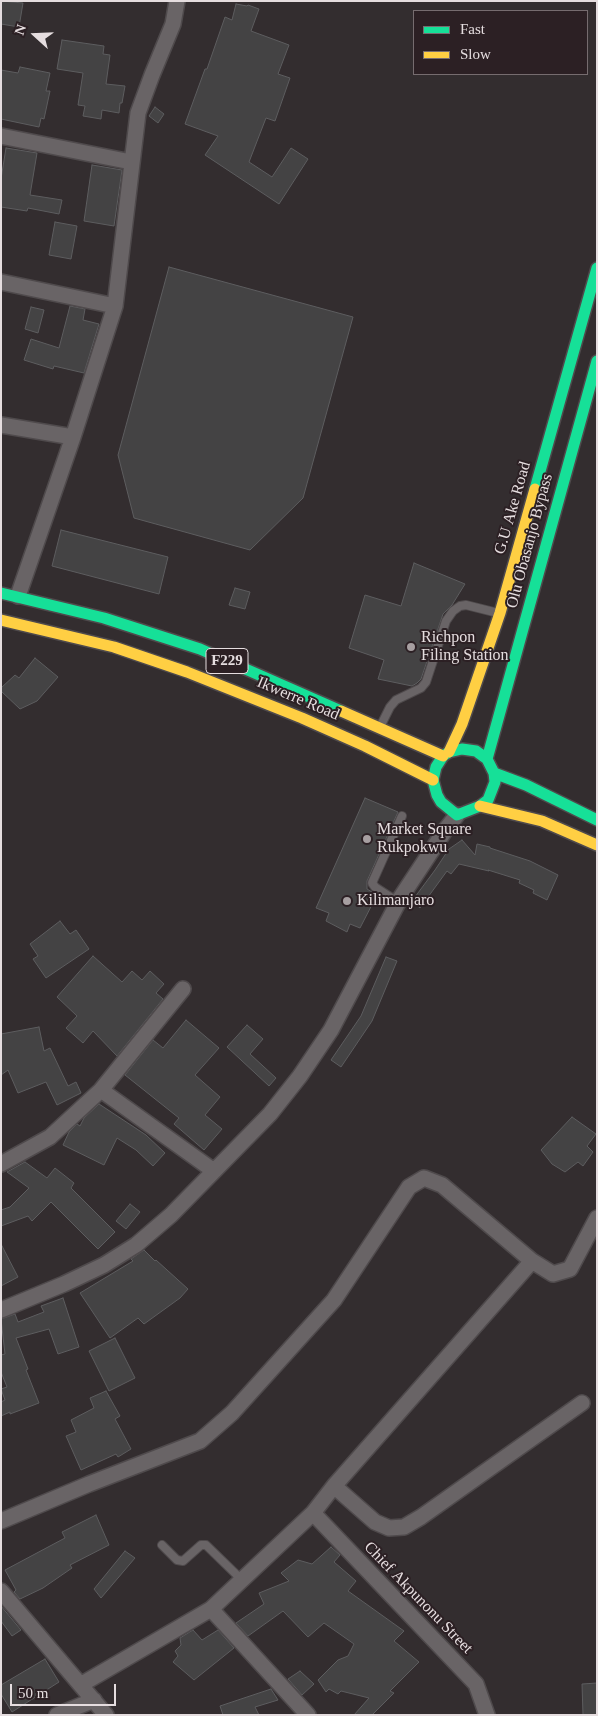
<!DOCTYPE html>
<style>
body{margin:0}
#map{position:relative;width:598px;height:1716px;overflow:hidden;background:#332d2f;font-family:"Times New Roman",serif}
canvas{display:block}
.frame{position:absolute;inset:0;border:2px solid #e5dddf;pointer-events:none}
.legend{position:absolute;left:413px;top:10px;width:175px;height:65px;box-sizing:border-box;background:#2c2024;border:1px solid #766c6f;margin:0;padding:6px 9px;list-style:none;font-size:15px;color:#e5dddf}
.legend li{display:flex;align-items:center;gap:10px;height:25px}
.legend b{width:25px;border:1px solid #766c6f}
.north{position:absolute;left:10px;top:10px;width:50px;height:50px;-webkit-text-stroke:4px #2c2024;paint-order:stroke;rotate:290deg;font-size:14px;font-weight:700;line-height:20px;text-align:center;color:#e5dddf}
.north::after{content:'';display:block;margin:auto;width:18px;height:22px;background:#e5dddf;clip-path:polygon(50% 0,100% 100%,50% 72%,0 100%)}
.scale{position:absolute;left:10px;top:1684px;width:106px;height:22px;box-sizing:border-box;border:2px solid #e5dddf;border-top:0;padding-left:6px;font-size:15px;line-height:18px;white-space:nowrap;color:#e5dddf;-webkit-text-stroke:4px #2c2024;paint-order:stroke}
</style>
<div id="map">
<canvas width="598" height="1716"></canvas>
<div class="frame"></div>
<ul class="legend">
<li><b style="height:6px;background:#16e098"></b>Fast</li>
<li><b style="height:6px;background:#ffcf43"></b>Slow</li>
</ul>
<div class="north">N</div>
<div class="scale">50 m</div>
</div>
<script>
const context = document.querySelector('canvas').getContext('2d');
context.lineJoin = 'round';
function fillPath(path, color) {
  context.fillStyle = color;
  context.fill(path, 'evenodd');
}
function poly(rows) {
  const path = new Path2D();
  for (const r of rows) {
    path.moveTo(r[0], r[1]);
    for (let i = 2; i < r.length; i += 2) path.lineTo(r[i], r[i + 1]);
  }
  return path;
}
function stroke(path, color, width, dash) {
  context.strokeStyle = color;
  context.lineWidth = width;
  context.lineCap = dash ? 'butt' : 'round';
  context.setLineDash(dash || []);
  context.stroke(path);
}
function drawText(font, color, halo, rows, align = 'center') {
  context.font = font + ' "Times New Roman",serif';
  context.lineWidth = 4;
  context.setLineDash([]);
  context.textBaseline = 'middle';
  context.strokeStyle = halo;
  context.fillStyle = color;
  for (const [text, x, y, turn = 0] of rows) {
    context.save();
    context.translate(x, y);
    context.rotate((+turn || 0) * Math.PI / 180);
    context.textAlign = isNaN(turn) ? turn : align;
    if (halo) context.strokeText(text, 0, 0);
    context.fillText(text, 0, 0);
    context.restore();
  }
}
const building = poly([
 [1,1,23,3,19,27,1,24,1,1],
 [236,4,247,6,248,5,259,9,251,31,289,45,278,74,290,78,275,121,266,118,249,162,272,177,291,148,308,159,279,204,205,155,218,136,185,124,205,69,207,69,225,17,232,20,236,4],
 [62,40,104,46,103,54,110,55,106,84,125,86,122,103,120,103,119,113,102,110,101,119,83,116,85,106,78,105,83,73,57,69,62,40],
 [20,67,50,73,46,91,50,91,44,119,41,118,39,127,1,119,1,70,18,73,20,67],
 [155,107,164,114,158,123,149,116,155,107],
 [6,148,37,153,30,195,62,200,59,214,28,208,27,211,1,207,1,179,6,148],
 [92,165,122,170,114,226,84,221,92,165],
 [55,222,77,226,71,259,49,255,55,222],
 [169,267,353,317,303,498,250,550,134,518,118,455,169,267],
 [70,306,85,309,83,320,99,324,84,373,54,366,53,369,24,360,31,339,59,348,70,306],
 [31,307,44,310,38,333,25,329,31,307],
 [61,530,168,557,159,594,52,566,61,530],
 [414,563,465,584,452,605,443,614,421,679,417,683,412,686,378,679,384,660,349,648,365,595,401,606,414,563],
 [235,588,250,592,245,609,229,605,235,588],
 [35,658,58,677,37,701,20,709,1,691,1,688,15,675,19,678,35,658],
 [365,798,398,812,367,881,367,889,377,895,360,928,350,924,347,932,326,921,329,913,316,908,365,798],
 [462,840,475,855,477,844,490,847,490,848,530,861,558,875,547,900,533,893,534,890,519,883,520,880,488,870,489,871,459,864,451,874,447,871,420,908,412,901,435,870,449,849,462,840],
 [60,921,70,934,76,930,89,949,46,978,33,959,38,956,30,944,60,921],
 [93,956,122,982,132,971,142,980,150,971,164,984,156,993,163,999,117,1056,93,1031,83,1043,66,1028,77,1016,57,997,93,956],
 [386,957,397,961,372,1021,341,1067,331,1060,361,1016,386,957],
 [186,1020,219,1048,195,1075,220,1097,205,1115,222,1129,204,1150,174,1124,179,1118,125,1075,153,1040,163,1048,186,1020],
 [247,1025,263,1039,250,1054,276,1078,269,1086,227,1047,247,1025],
 [39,1027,44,1051,50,1048,68,1086,76,1082,81,1093,57,1105,46,1082,18,1093,8,1070,1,1075,1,1034,39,1027],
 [99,1104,146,1135,165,1153,153,1166,136,1150,117,1138,104,1165,63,1145,69,1132,77,1124,80,1126,84,1118,99,1104],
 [572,1117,596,1134,587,1146,593,1152,583,1166,578,1162,565,1172,552,1164,541,1150,572,1117],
 [25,1162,47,1178,55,1168,74,1183,71,1188,115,1232,98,1249,51,1202,32,1221,28,1216,1,1226,1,1210,10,1207,29,1188,7,1172,25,1162],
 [130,1204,140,1212,126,1229,116,1221,130,1204],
 [1,1244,18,1277,1,1286,1,1244],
 [144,1250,155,1261,156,1260,188,1289,180,1298,144,1324,138,1318,110,1338,80,1293,133,1261,131,1259,144,1250],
 [63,1298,79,1347,58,1354,49,1329,16,1338,28,1369,26,1370,39,1403,10,1414,10,1412,1,1416,1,1402,5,1400,1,1389,7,1387,1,1372,1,1355,5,1354,1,1319,15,1314,18,1322,44,1312,41,1306,63,1298],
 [115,1338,135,1378,109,1391,89,1351,115,1338],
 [106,1391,120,1416,115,1419,131,1449,118,1457,116,1454,81,1470,66,1436,76,1432,71,1420,94,1408,90,1398,106,1391],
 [96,1515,109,1545,70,1565,72,1568,43,1588,20,1599,14,1592,16,1590,5,1570,65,1538,62,1532,96,1515],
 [331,1547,340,1555,334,1562,356,1581,348,1591,404,1631,394,1641,419,1662,390,1691,394,1693,372,1715,354,1715,369,1698,341,1691,338,1694,329,1689,326,1692,318,1680,338,1660,348,1656,354,1644,324,1623,308,1637,283,1611,248,1636,236,1623,264,1604,259,1593,289,1581,281,1573,298,1560,312,1564,331,1547],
 [125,1551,135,1558,101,1598,94,1589,125,1551],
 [1,1606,21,1630,12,1636,1,1621,1,1606],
 [193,1630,202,1640,218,1630,234,1648,194,1680,173,1662,178,1656,175,1651,181,1645,180,1638,193,1630],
 [45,1659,59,1682,12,1712,1,1694,1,1685,45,1659],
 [300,1671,314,1684,302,1695,288,1679,300,1671],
 [597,1683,597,1715,583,1715,582,1684,597,1683],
 [271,1689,278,1700,255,1707,259,1715,223,1715,220,1706,271,1689]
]);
const lane = poly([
 [381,725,390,707,396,700,421,688,426,682,446,621,453,611,460,606,466,605,498,613],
 [398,902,375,887,372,883,402,816],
 [162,1545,177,1560,183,1561,201,1545,206,1545,242,1580]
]);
const street = poly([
 [1,136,131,162],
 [1,282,115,306],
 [1,425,73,437],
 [18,596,73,437,115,306,138,113,152,75,173,24,177,1],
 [101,1090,214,1171],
 [1,1164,50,1137,101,1090,183,989],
 [1,1310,64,1284,104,1265,136,1245,171,1215,270,1114,300,1076,331,1030,401,897,446,829,457,815],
 [334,1486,375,1522,389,1528,404,1527,421,1517,582,1403],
 [313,1513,476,1684,487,1715],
 [1,1521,89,1484,200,1441,232,1413,334,1300,409,1187,424,1178,442,1185,532,1261,553,1274,570,1269,597,1218],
 [1,1591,106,1715],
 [211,1609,308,1715],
 [82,1684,211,1609,313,1513,334,1486,532,1261],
 [57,1715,94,1700]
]);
const fast = poly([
 [535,489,597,268],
 [1,593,104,618,200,649,341,711],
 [462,749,476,751,487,759,494,773,495,782,488,800,480,806,457,815,441,802,437,795,433,780,436,767,443,756,449,752,462,749],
 [487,759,597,361],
 [494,773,526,785,597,820]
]);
const slow = poly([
 [1,620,114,647,187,672,302,718,365,746,433,780],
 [341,711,443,756],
 [449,752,462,724,500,613,535,489],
 [480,806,542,821,597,845]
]);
const markers = [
 [411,647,5,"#a79fa1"],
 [367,839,5,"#a79fa1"],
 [347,901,5,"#a79fa1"]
];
const shields = [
 [227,661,42]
];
const shieldNames = [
 ["F229",227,661]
];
const streetNames = [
 ["G.U Ake Road",513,508,-74],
 ["Olu Obasanjo Bypass",530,541,-75],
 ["Ikwerre Road",298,699,23],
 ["Chief Akpunonu Street",418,1598,46]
];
const poiNames = [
 ["Richpon",421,638],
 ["Filing Station",421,656],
 ["Market Square",377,830],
 ["Rukpokwu",377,848],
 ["Kilimanjaro",357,901]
];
fillPath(building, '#444344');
stroke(building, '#5d5d5f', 1);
stroke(lane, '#4f4a4c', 10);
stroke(street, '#4f4a4c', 18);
stroke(fast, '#4f4a4c', 14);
stroke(slow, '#4f4a4c', 14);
stroke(lane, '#696466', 8);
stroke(street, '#696466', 15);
stroke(fast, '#16e098', 11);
stroke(slow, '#ffcf43', 11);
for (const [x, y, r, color] of markers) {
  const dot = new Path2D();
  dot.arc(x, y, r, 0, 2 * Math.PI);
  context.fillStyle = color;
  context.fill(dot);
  stroke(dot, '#2c2024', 2);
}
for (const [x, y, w] of shields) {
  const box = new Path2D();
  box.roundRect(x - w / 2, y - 12.5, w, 25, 4);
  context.fillStyle = '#2c2024';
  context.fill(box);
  stroke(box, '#e5dddf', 1);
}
drawText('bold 15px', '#e5dddf', null, shieldNames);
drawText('16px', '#e5dddf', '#2c2024', streetNames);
drawText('16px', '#e5dddf', '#2c2024', poiNames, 'left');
</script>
